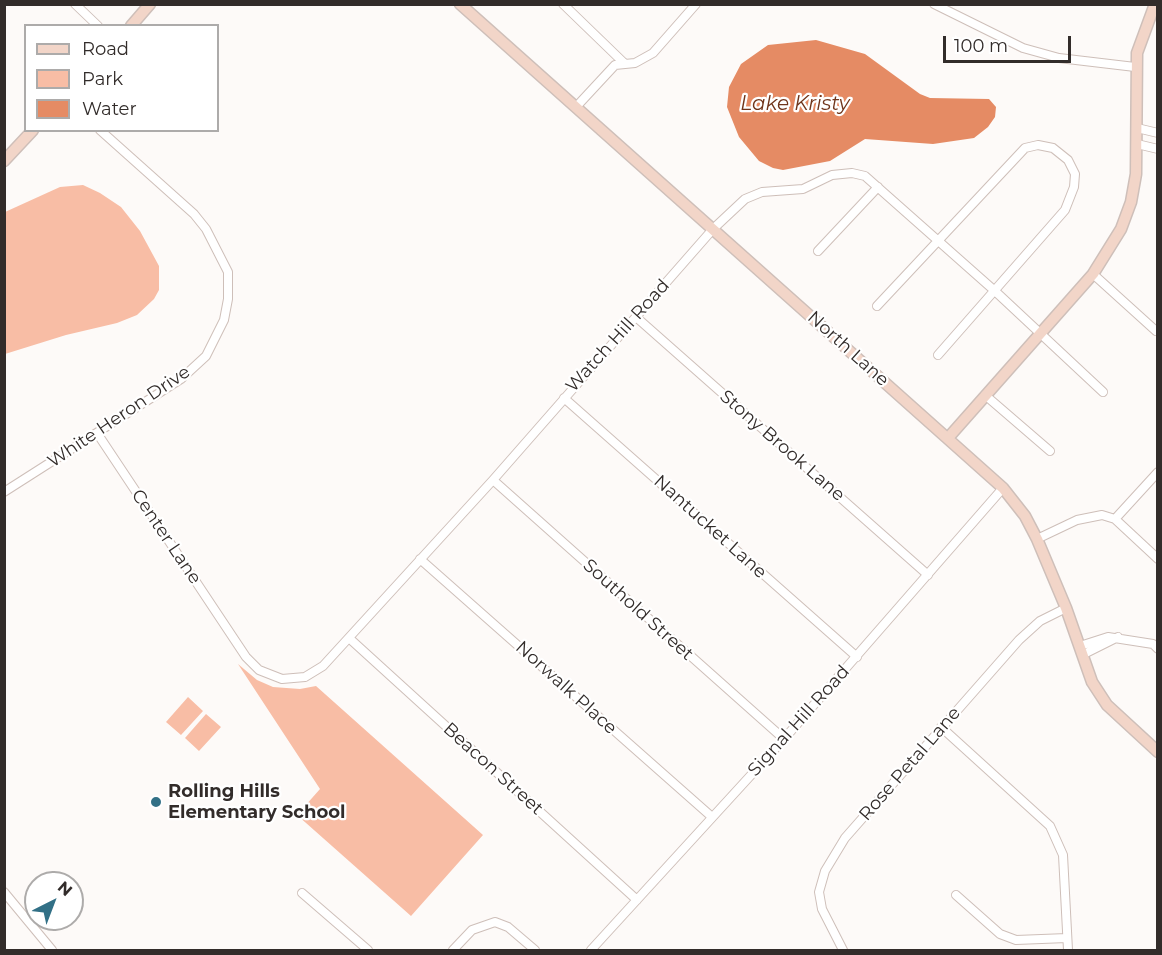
<!DOCTYPE html>
<style>
body{margin:0}
#map{position:relative;width:1162px;height:955px;overflow:hidden;background:#fdfaf8;font-family:Montserrat,sans-serif}
canvas{display:block}
.frame{position:absolute;inset:0;border:6px solid #322c2a;pointer-events:none}
.legend{position:absolute;left:24px;top:24px;width:195px;height:108px;box-sizing:border-box;background:#fff;border:2px solid #adabaa;margin:0;padding:8px 10px;list-style:none;font-size:18px;color:#322c2a}
.legend li{display:flex;align-items:center;gap:12px;height:30px}
.legend b{width:30px;border:2px solid #adabaa}
.north{position:absolute;left:24px;top:871px;width:60px;height:60px;box-sizing:border-box;background:#fff;border:2px solid #adabaa;border-radius:50%;rotate:42deg;font-size:16px;font-weight:700;line-height:24px;text-align:center;color:#322c2a}
.north::after{content:'';display:block;margin:auto;width:21px;height:27px;background:#327086;clip-path:polygon(50% 0,100% 100%,50% 72%,0 100%)}
.scale{position:absolute;left:943px;top:36px;width:128px;height:27px;box-sizing:border-box;border:3px solid #322c2a;border-top:0;padding-left:8px;font-size:18px;line-height:21px;white-space:nowrap;color:#322c2a;-webkit-text-stroke:4px #fff;paint-order:stroke}
</style>
<div id="map">
<canvas width="1162" height="955"></canvas>
<div class="frame"></div>
<ul class="legend">
<li><b style="height:8px;background:#f2d5c8"></b>Road</li>
<li><b style="height:16px;background:#f8bda5"></b>Park</li>
<li><b style="height:16px;background:#e58b64"></b>Water</li>
</ul>
<div class="north">N</div>
<div class="scale">100 m</div>
</div>
<script>
const context = document.querySelector('canvas').getContext('2d');
context.lineJoin = 'round';
function fillPath(path, color) {
  context.fillStyle = color;
  context.fill(path, 'evenodd');
}
function poly(rows) {
  const path = new Path2D();
  for (const r of rows) {
    path.moveTo(r[0], r[1]);
    for (let i = 2; i < r.length; i += 2) path.lineTo(r[i], r[i + 1]);
  }
  return path;
}
function stroke(path, color, width, dash) {
  context.strokeStyle = color;
  context.lineWidth = width;
  context.lineCap = dash ? 'butt' : 'round';
  context.setLineDash(dash || []);
  context.stroke(path);
}
function drawText(font, color, halo, rows, align = 'center') {
  context.font = font + ' Montserrat,sans-serif';
  context.lineWidth = 4.5;
  context.setLineDash([]);
  context.textBaseline = 'middle';
  context.strokeStyle = halo;
  context.fillStyle = color;
  for (const [text, x, y, turn = 0] of rows) {
    context.save();
    context.translate(x, y);
    context.rotate((+turn || 0) * Math.PI / 180);
    context.textAlign = isNaN(turn) ? turn : align;
    if (halo) context.strokeText(text, 0, 0);
    context.fillText(text, 0, 0);
    context.restore();
  }
}
const green = poly([
 [83,185,100,193,121,207,140,231,159,266,159,290,154,299,137,315,117,323,66,335,5,354,5,212,60,187],
 [238,664,257,680,273,687,300,689,316,686,483,835,411,916,297,815,320,789],
 [188,697,203,711,181,735,166,722],
 [206,714,221,727,199,751,185,738]
]);
const water = poly([
 [816,40,865,54,920,94,930,98,989,99,996,107,995,117,988,127,974,138,933,144,865,139,830,161,783,170,773,168,759,161,739,137,727,107,729,87,741,64,768,45]
]);
const street = poly([
 [75,4,98,26],
 [563,4,624,63],
 [934,4,1023,48,1059,58,1135,67],
 [576,107,615,65,635,63,653,53,696,4],
 [1137,128,1158,133],
 [1137,144,1158,149],
 [818,251,878,187],
 [1093,274,1156,331],
 [877,306,1025,148,1038,145,1053,148,1068,160,1075,174,1074,187,1065,210,938,355],
 [636,317,928,575],
 [985,395,1050,451],
 [564,398,857,657],
 [97,433,246,657,259,670,282,679,305,677,323,666,493,480,713,229,745,199,762,192,803,189,832,175,852,173,865,176,996,292,1103,392],
 [493,480,784,739],
 [4,492,181,379,206,356,224,320,228,299,228,272,206,229,194,214,100,130],
 [1115,519,1158,472],
 [1037,539,1077,520,1102,515,1115,519,1158,559],
 [420,559,712,817],
 [349,638,637,900],
 [1080,646,1108,637,1153,644,1158,649],
 [1082,655,1118,637],
 [941,727,1050,826,1063,855,1068,950],
 [4,892,52,950],
 [302,893,368,950],
 [956,895,1000,934,1016,940,1067,938],
 [453,950,472,930,495,922,508,927,535,950],
 [591,950,784,739,1003,488],
 [843,950,822,909,819,892,825,871,845,838,1019,640,1040,621,1066,608]
]);
const secondary = poly([
 [460,4,1003,488,1025,516,1037,539,1066,608,1092,682,1107,705,1158,752],
 [131,26,150,4],
 [4,161,33,130],
 [948,438,1093,274,1121,229,1131,202,1136,174,1137,53,1155,4]
]);
const markers = [
 [156,802,6,"#327086"]
];
const streetNames = [
 ["Watch Hill Road",618,336,-48],
 ["North Lane",848,349,42],
 ["White Heron Drive",119,417,-34],
 ["Stony Brook Lane",782,446,41],
 ["Nantucket Lane",710,527,42],
 ["Center Lane",166,537,56],
 ["Southold Street",638,610,42],
 ["Norwalk Place",566,688,42],
 ["Signal Hill Road",799,721,-48],
 ["Rose Petal Lane",910,764,-49],
 ["Beacon Street",493,769,42]
];
const poiNames = [
 ["Rolling Hills",168,792],
 ["Elementary School",168,813]
];
const waterNames = [
 ["Lake Kristy",795,104]
];
fillPath(green, '#f8bda5');
fillPath(water, '#e58b64');
stroke(street, '#cebfb9', 10);
stroke(secondary, '#cebfb9', 13);
stroke(street, '#fff', 8);
stroke(secondary, '#f2d5c8', 10);
for (const [x, y, r, color] of markers) {
  const dot = new Path2D();
  dot.arc(x, y, r, 0, 2 * Math.PI);
  context.fillStyle = color;
  context.fill(dot);
  stroke(dot, '#fff', 2);
}
drawText('18px', '#322c2a', '#fff', streetNames);
drawText('bold 18px', '#322c2a', '#fff', poiNames, 'left');
drawText('italic 20px', '#70351b', '#fff', waterNames);
</script>
